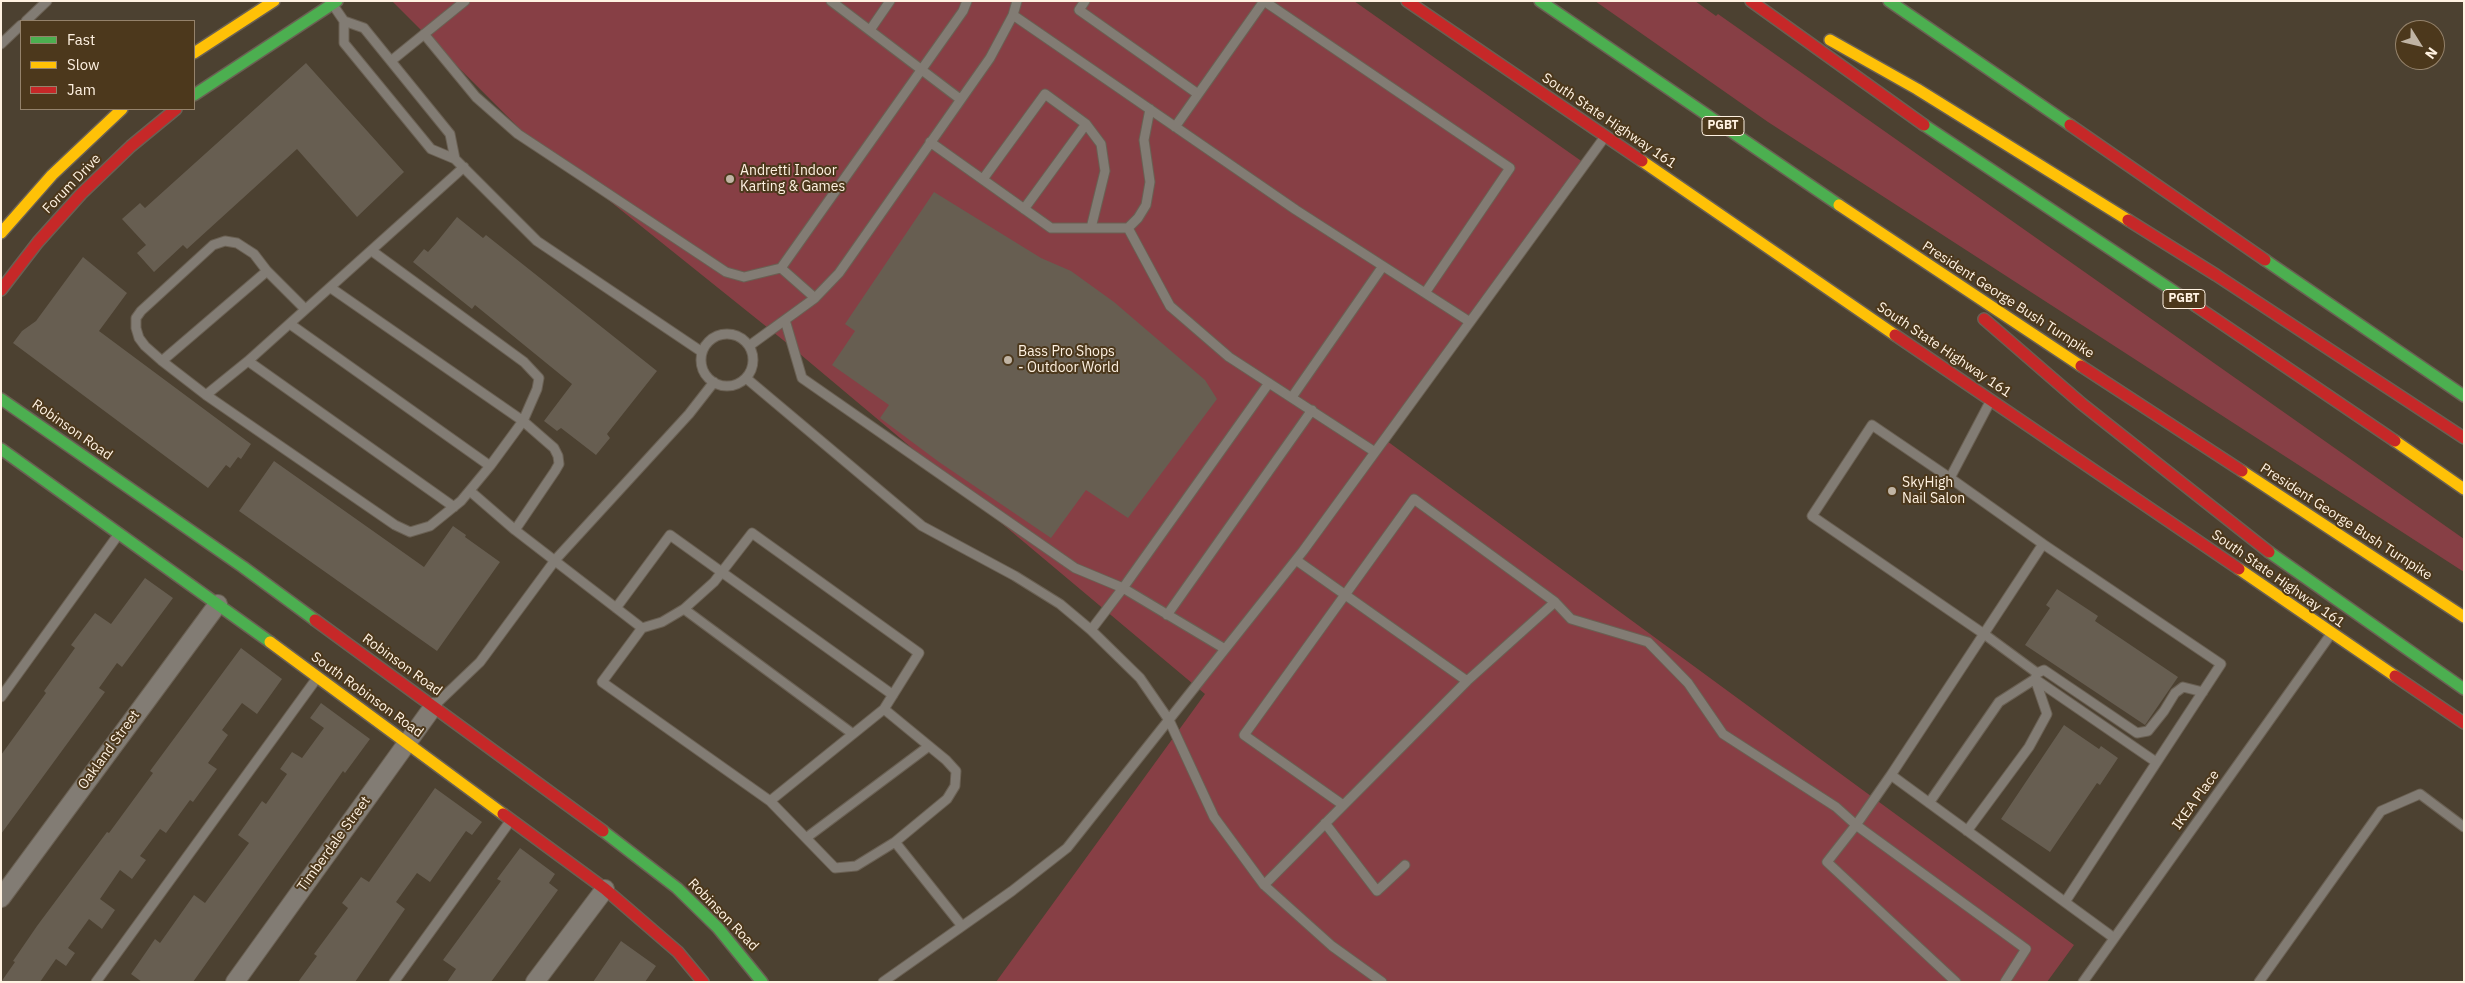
<!DOCTYPE html>
<style>
body{margin:0}
#map{position:relative;width:2465px;height:983px;overflow:hidden;background:#4c4131;font-family:"IBM Plex Sans",sans-serif}
canvas{display:block}
.frame{position:absolute;inset:0;border:2px solid #fff2e2;pointer-events:none}
.legend{position:absolute;left:20px;top:20px;width:175px;height:90px;box-sizing:border-box;background:#4c381c;border:1px solid #94826b;margin:0;padding:6px 9px;list-style:none;font-size:15px;color:#fff2e2}
.legend li{display:flex;align-items:center;gap:10px;height:25px}
.legend b{width:25px;border:1px solid #94826b}
.north{position:absolute;left:2395px;top:20px;width:50px;height:50px;box-sizing:border-box;background:#4c381c;border:1px solid #94826b;border-radius:50%;rotate:126deg;font-size:14px;font-weight:700;line-height:20px;text-align:center;color:#fff2e2}
.north::after{content:'';display:block;margin:auto;width:18px;height:22px;background:#c0b4a4;clip-path:polygon(50% 0,100% 100%,50% 72%,0 100%)}
</style>
<div id="map">
<canvas width="2465" height="983"></canvas>
<div class="frame"></div>
<ul class="legend">
<li><b style="height:6px;background:#4caf50"></b>Fast</li>
<li><b style="height:6px;background:#ffc107"></b>Slow</li>
<li><b style="height:6px;background:#c62828"></b>Jam</li>
</ul>
<div class="north">N</div>
</div>
<script>
const context = document.querySelector('canvas').getContext('2d');
context.lineJoin = 'round';
function fillPath(path, color) {
  context.fillStyle = color;
  context.fill(path, 'evenodd');
}
function poly(rows) {
  const path = new Path2D();
  for (const r of rows) {
    if (r.length === 3) {
      path.moveTo(r[0] + r[2], r[1]);
      path.arc(r[0], r[1], r[2], 0, 2 * Math.PI);
      continue;
    }
    path.moveTo(r[0], r[1]);
    for (let i = 2; i < r.length; i += 2) path.lineTo(r[i], r[i + 1]);
  }
  return path;
}
function stroke(path, color, width, dash) {
  context.strokeStyle = color;
  context.lineWidth = width;
  context.lineCap = dash ? 'butt' : 'round';
  context.setLineDash(dash || []);
  context.stroke(path);
}
function drawText(font, color, halo, rows, align = 'center') {
  context.font = font + ' "IBM Plex Sans",sans-serif';
  context.lineWidth = 4;
  context.setLineDash([]);
  context.textBaseline = 'middle';
  context.strokeStyle = halo;
  context.fillStyle = color;
  for (const [text, x, y, turn = 0] of rows) {
    context.save();
    context.translate(x, y);
    context.rotate((+turn || 0) * Math.PI / 180);
    context.textAlign = isNaN(turn) ? turn : align;
    if (halo) context.strokeText(text, 0, 0);
    context.fillText(text, 0, 0);
    context.restore();
  }
}
const green = poly([
 [392,1,1354,1,1587,165,1387,441,2074,945,2047,982,996,982,1205,694,788,344,520,129],
 [1595,1,1695,1,1716,16,1718,14,2464,539,2464,572,1768,122]
]);
const building = poly([
 [306,63,404,172,357,217,297,149,187,249,183,245,154,272,137,253,146,245,122,219,140,203,145,208],
 [934,192,1041,258,1071,271,1114,302,1205,380,1217,399,1128,518,1086,490,1051,538,939,462,880,418,889,405,832,365,855,331,845,324],
 [457,217,483,238,486,235,657,371,607,434,610,438,596,455,561,428,557,431,544,421,572,384,475,305,472,309,413,262,424,249,428,252,436,243],
 [83,257,127,293,99,331,251,444,241,459,238,457,230,468,226,465,208,488,13,343,22,331,36,321],
 [274,461,424,567,453,526,466,535,465,537,500,562,437,651,239,511],
 [145,578,173,598,122,667,117,663,99,688,105,692,1,834,1,755,46,693,44,691,75,648,71,645,95,613,111,624],
 [2057,589,2098,616,2095,621,2178,677,2145,725,2025,645,2050,608,2046,605],
 [241,648,282,679,257,714,242,703,222,730,228,735,208,763,217,769,193,802,190,800,166,833,160,829,140,856,146,860,132,879,120,870,100,899,115,910,102,929,89,919,68,948,75,953,66,966,56,959,40,982,1,982,15,962,13,961,37,926,107,832,109,833,153,773,150,771],
 [321,703,370,739,345,773,343,771,193,982,142,982,131,974,155,939,160,943,194,895,205,903,249,843,238,835,262,801,266,804,287,774,280,769,292,752,302,758,324,728,310,718],
 [2064,725,2099,749,2101,746,2118,758,2100,785,2097,783,2050,852,2001,819],
 [435,788,482,822,472,835,466,831,430,882,417,873,396,902,405,909,355,982,298,982,317,956,314,954,348,908,342,903,361,877,369,882],
 [520,848,555,874,549,883,558,890,491,982,447,982,456,969,443,960,501,881,497,879],
 [621,941,656,966,645,982,593,982]
]);
const lane = poly([
 [831,1,960,99],
 [1085,1,1079,10,1198,94],
 [1264,1,1510,168,1425,293],
 [333,5,344,21,364,28,450,134,455,159],
 [1013,15,1296,210,1470,322],
 [26,21,47,1],
 [344,21,344,43,431,149,455,159,537,241,702,352],
 [870,30,890,1],
 [424,34,476,97,518,134,580,175,726,272,744,277,781,268,815,298],
 [1,44,21,25],
 [391,61,465,1],
 [1175,127,1264,1],
 [930,142,1051,228,1128,228,1138,218,1146,205,1150,182,1144,140,1150,109],
 [983,179,1045,94,1086,124,1101,144,1105,171,1091,228],
 [1024,209,1086,124],
 [1128,228,1170,306,1229,357,1375,452],
 [781,268,963,11,967,1],
 [331,288,523,421,554,448,558,456,559,464,555,471,515,530,470,491],
 [305,309,267,271,162,361,206,395,395,525,410,532,430,526,461,501,490,466,523,421,537,389,539,378,524,362,372,251],
 [785,320,802,378,1075,568,1123,588,1091,630],
 [290,324,490,466],
 [727,360,26],
 [749,346,815,298,839,273,990,58,1013,15,1017,1],
 [162,361,145,346,139,338,136,328,136,318,141,311,213,245,225,241,237,243,254,254,267,271],
 [746,378,922,526,1015,576,1060,604,1091,630,1140,678,1169,720,1214,817,1264,885],
 [206,395,248,361],
 [1292,397,1383,266],
 [1991,400,1950,478,2043,544,1891,775,2114,938],
 [1950,478,1872,425,1812,516,1984,634,2037,673,2035,679,2047,714,2029,747,1967,831],
 [454,507,248,361,464,167],
 [515,530,642,628,662,622,684,609,714,582,752,533,919,653,884,709,946,760,956,771,955,786,947,799,895,842,962,926],
 [2043,544,2221,664,2065,902],
 [1296,560,1467,681,1264,885,1332,946,1382,982],
 [1555,602,1571,619,1648,642,1688,683,1723,734,1836,807,1856,825,1891,775],
 [616,608,670,535,893,695],
 [684,609,853,734],
 [1167,615,1312,410],
 [642,628,602,682,770,801,835,868,856,866,895,842],
 [1225,649,1123,588,1269,383],
 [2037,673,2044,670,2137,733,2148,731,2164,711,2175,693,2183,687,2203,692],
 [1,697,118,535],
 [435,705,480,662,556,559,689,414,714,382],
 [770,801,884,709],
 [1929,803,1999,702,2035,679,2156,762],
 [1343,805,1244,735,1414,499,1555,602,1467,681],
 [1325,823,1377,891,1405,865],
 [806,838,929,746],
 [96,982,317,678],
 [394,982,511,820],
 [883,982,1012,891,1067,848,1303,551,1604,138],
 [1956,982,1827,862,1856,825,2026,949,2005,982],
 [2083,982,2331,634],
 [2259,982,2381,811,2420,794,2464,827]
]);
const street = poly([
 [1,898,218,604],
 [235,982,433,707],
 [535,982,605,889]
]);
const fast = poly([
 [1540,1,1839,205],
 [1889,1,2070,125],
 [194,95,337,1],
 [1924,125,2196,306],
 [2265,260,2464,396],
 [1,399,243,567,315,620],
 [1,449,270,642],
 [2269,552,2464,689],
 [603,831,677,888,718,928,762,982]
]);
const slow = poly([
 [1830,40,1917,89,2128,220],
 [194,53,274,1],
 [1642,161,1895,335],
 [1839,205,2081,366],
 [1,233,52,175,122,109],
 [2395,441,2464,489],
 [2242,471,2464,617],
 [2239,569,2395,676],
 [270,642,503,814]
]);
const jam = poly([
 [1407,1,1642,161],
 [1751,1,1924,125],
 [2070,125,2265,260],
 [2128,220,2216,275,2464,438],
 [1,290,38,242,81,194,131,146,176,109],
 [2196,306,2395,441],
 [1984,319,2082,404,2269,552],
 [1895,335,2239,569],
 [2081,366,2242,471],
 [315,620,603,831],
 [2395,676,2464,723],
 [503,814,605,889,678,952,703,982]
]);
const markers = [
 [730,179,5,"#c0b4a4"],
 [1008,360,5,"#c0b4a4"],
 [1892,491,5,"#c0b4a4"]
];
const shields = [
 [1723,126,42],
 [2184,299,42]
];
const shieldNames = [
 ["PGBT",1723,126],
 ["PGBT",2184,299]
];
const streetNames = [
 ["South State Highway 161",1609,121,34],
 ["Forum Drive",72,184,-46],
 ["President George Bush Turnpike",2008,300,33],
 ["South State Highway 161",1944,350,34],
 ["Robinson Road",72,430,35],
 ["President George Bush Turnpike",2346,522,33],
 ["South State Highway 161",2278,579,35],
 ["Robinson Road",402,665,36],
 ["South Robinson Road",367,695,36],
 ["Oakland Street",109,750,-54],
 ["IKEA Place",2196,800,-54],
 ["Timberdale Street",334,844,-54],
 ["Robinson Road",723,915,46]
];
const poiNames = [
 ["Andretti Indoor",740,171],
 ["Karting & Games",740,187],
 ["Bass Pro Shops",1018,352],
 ["- Outdoor World",1018,368],
 ["SkyHigh",1902,483],
 ["Nail Salon",1902,499]
];
fillPath(green, '#873f45');
fillPath(building, '#675e51');
stroke(lane, '#6a6053', 11);
stroke(street, '#6a6053', 20);
stroke(fast, '#6a6053', 14);
stroke(slow, '#6a6053', 14);
stroke(jam, '#6a6053', 14);
stroke(lane, '#827c74', 9);
stroke(street, '#827c74', 18);
stroke(fast, '#4caf50', 11);
stroke(slow, '#ffc107', 11);
stroke(jam, '#c62828', 11);
for (const [x, y, r, color] of markers) {
  const dot = new Path2D();
  dot.arc(x, y, r, 0, 2 * Math.PI);
  context.fillStyle = color;
  context.fill(dot);
  stroke(dot, '#4c381c', 2);
}
for (const [x, y, w] of shields) {
  const box = new Path2D();
  box.roundRect(x - w / 2, y - 9.5, w, 19, 4);
  context.fillStyle = '#4c381c';
  context.fill(box);
  stroke(box, '#fff2e2', 1);
}
drawText('bold 12px', '#fff2e2', null, shieldNames);
drawText('14px', '#fff2e2', '#4c381c', streetNames);
drawText('14px', '#fff2e2', '#4c381c', poiNames, 'left');
</script>
